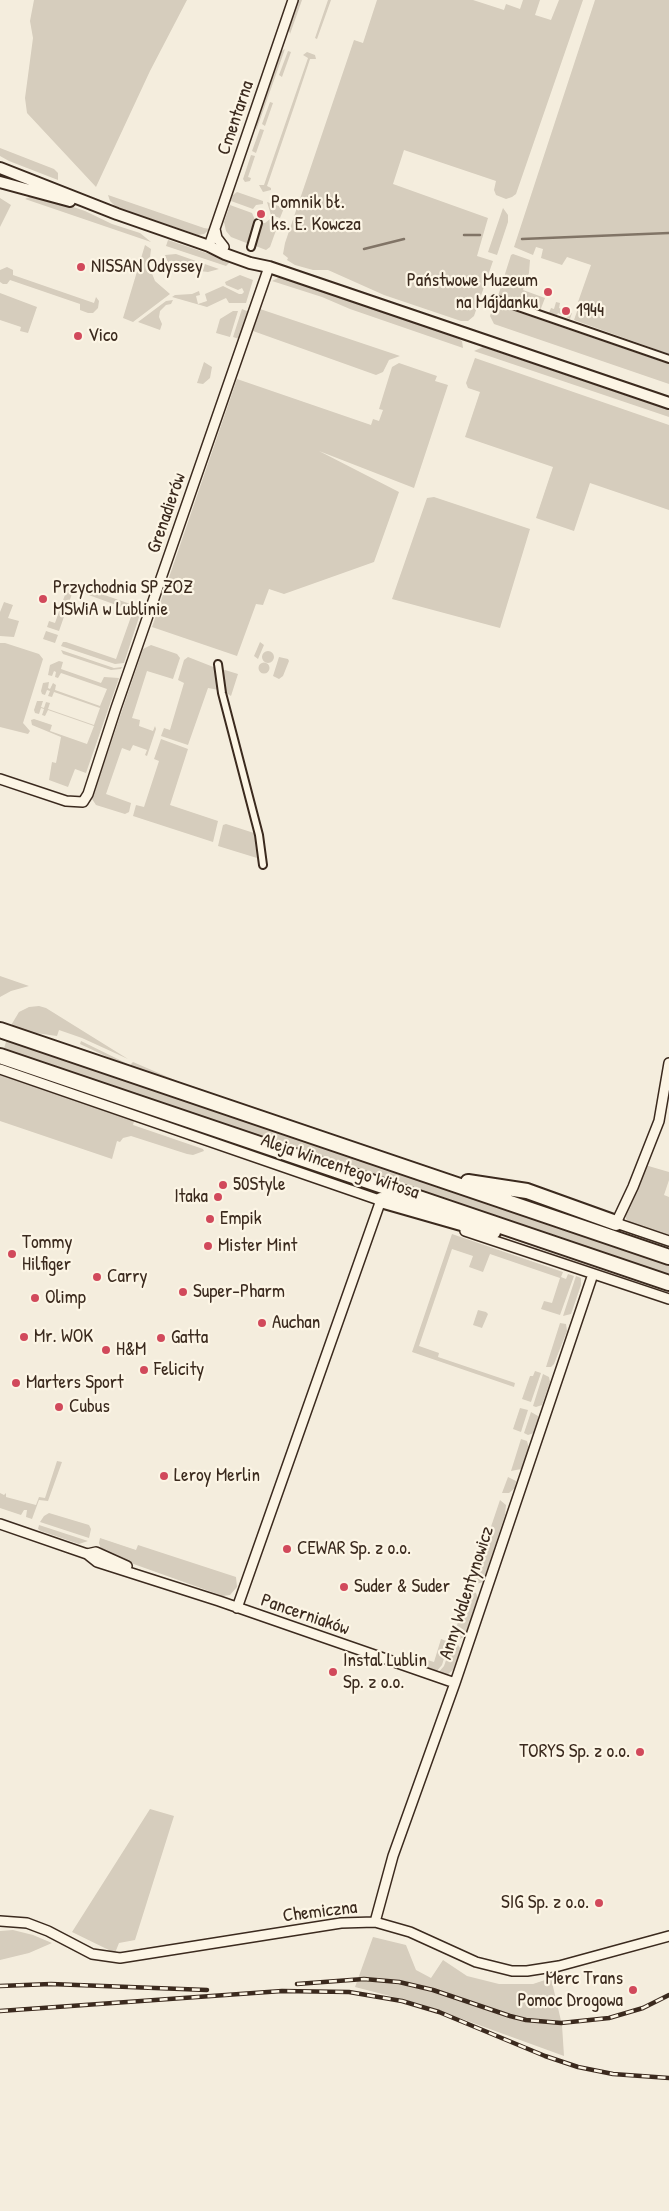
<!DOCTYPE html>
<meta charset="utf-8">
<style>
body{margin:0}
canvas{display:block;background:#f4eddd}
</style>
<canvas width="669" height="2211"></canvas>
<script>
const context = document.querySelector('canvas').getContext('2d');
context.lineJoin = 'round';
function fillPath(path, color) {
  context.fillStyle = color;
  context.fill(path, 'evenodd');
}
function poly(rows) {
  const path = new Path2D();
  for (const r of rows) {
    if (r.length === 3) {
      path.moveTo(r[0] + r[2], r[1]);
      path.arc(r[0], r[1], r[2], 0, 2 * Math.PI);
      continue;
    }
    path.moveTo(r[0], r[1]);
    for (let i = 2; i < r.length; i += 2) path.lineTo(r[i], r[i + 1]);
  }
  return path;
}
function stroke(path, color, width, dash) {
  context.strokeStyle = color;
  context.lineWidth = width;
  context.lineCap = dash ? 'butt' : 'round';
  context.setLineDash(dash || []);
  context.stroke(path);
}
function drawText(font, color, halo, rows, align = 'center') {
  context.font = font + ' "Patrick Hand",sans-serif';
  context.lineWidth = 4.5;
  context.setLineDash([]);
  context.textBaseline = 'middle';
  context.strokeStyle = halo;
  context.fillStyle = color;
  for (const [text, x, y, turn = 0] of rows) {
    context.save();
    context.translate(x, y);
    context.rotate((+turn || 0) * Math.PI / 180);
    context.textAlign = isNaN(turn) ? turn : align;
    if (halo) context.strokeText(text, 0, 0);
    context.fillText(text, 0, 0);
    context.restore();
  }
}
const green = poly([
 [34,0,187,0,150,71,96,187,27,113,25,98,33,38,30,21],
 [298,0,302,0,290,34,288,27],
 [328,0,331,0,317,39,315,38],
 [377,0,473,0,504,10,506,4,520,9,523,0,540,0,535,15,551,20,559,0,583,0,516,194,512,197,506,199,496,195,494,190,496,181,404,150,393,184,488,218,477,256,493,261,474,316,468,321,461,321,384,295,328,270,313,270,295,265,287,260,288,258,283,254,285,243,354,40,363,43],
 [595,0,669,0,669,354,574,320,580,303,578,302,591,265,567,257,562,265,541,258,543,249,536,247,533,255,514,247],
 [285,49,256,131,257,119,280,52],
 [288,51,291,52,282,77,279,75],
 [307,52,315,55,316,59,310,59,294,107,267,186,271,188,271,190,263,192,259,185,264,185,308,58,303,55],
 [270,102,273,103,265,126,262,124],
 [260,129,264,130,256,153,252,151],
 [0,148,54,169,58,173,58,180,9,161,0,156],
 [251,155,255,156,248,177,251,178,250,181,245,182,243,179],
 [237,192,263,201,263,204,256,205,253,209,231,201,233,195],
 [108,195,204,228,210,229,204,234,198,235,116,207,110,201],
 [31,196,44,197,85,211,112,224,140,233,151,242,25,199],
 [0,198,11,205,0,227],
 [267,202,284,208,280,218,271,215],
 [230,205,252,213,256,222,249,244,231,237,226,231,224,222],
 [503,208,508,215,508,222,497,255,488,252],
 [270,219,279,222,270,247,266,250,253,245,260,223,265,223],
 [168,240,227,260,229,263,226,266,166,246],
 [145,245,151,249,149,266,155,281,170,294,133,322,123,318],
 [176,254,219,269,208,272,175,268,169,265,165,255],
 [513,254,530,260,529,273,523,290,545,298,540,311,498,296,511,255],
 [7,267,13,270,13,275,94,303,96,297,99,301,98,308,93,313,88,313,80,310,80,304,10,280,7,284,3,284,0,282,0,270],
 [240,275,253,280,246,303,229,303,226,298,207,307,172,297,175,295,192,294,199,291,200,295,196,296,198,304,207,301,205,294,223,286,239,294,242,294,244,292,242,288,238,290,226,285,225,282],
 [280,277,457,338,462,341,463,348,350,309,322,297,272,281],
 [0,293,37,307,28,333,20,331,21,327,0,320],
 [173,300,171,304,166,305,160,311,159,317,162,324,160,330,138,322,166,301],
 [556,302,560,303,559,308,572,313,570,319,558,313,557,315,549,313,551,308,554,309],
 [494,304,669,364,669,384,494,324,490,316],
 [242,309,249,312,241,339,239,339,233,337],
 [260,309,400,356,389,360,383,372,376,375,253,331],
 [233,311,238,311,230,337,216,333,220,319],
 [483,347,669,410,669,417,474,351],
 [475,358,669,425,669,510,590,483,574,531,536,518,553,467,465,437,480,392,468,388,466,383],
 [204,362,212,367,210,378,203,384,197,383],
 [399,363,437,376,435,381,448,385,414,488,319,451,399,492,374,562,284,594,269,589,263,605,256,604,237,656,152,627,237,379,371,425,373,419,379,421,383,410,379,409,392,367],
 [434,497,530,529,500,628,392,599,427,498],
 [67,589,73,591,59,631,47,627,49,621,55,623],
 [87,589,142,608,124,663,115,664,61,646,63,642,66,642,116,659,133,611,83,593,81,599,79,598,80,592],
 [4,602,13,605,8,618,19,621,14,637,0,636,0,612],
 [46,631,58,635,55,643,43,639],
 [260,642,264,645,258,659,254,656],
 [0,643,5,643,39,654,43,659,23,723,30,731,28,734,0,727],
 [151,645,177,654,180,658,173,679,147,671,132,718,140,720,139,726,153,731,155,726,156,729,147,756,145,755,147,750,133,745,130,751,122,748,106,794,131,803,129,812,125,814,96,805,92,799,143,649],
 [61,650,114,668,122,667,121,669,111,670,63,654],
 [268,657,6],
 [188,657,216,668,219,690,208,688,188,745,161,736,164,728,170,730,184,683,178,680,184,660],
 [279,657,288,659,289,661,283,676,279,679,273,676],
 [59,661,63,662,61,669,101,683,104,677,119,678,86,773,75,769,68,787,49,780,52,762,56,763,61,737,32,725,31,720,34,719,52,725,50,731,87,744,94,726,48,710,45,716,42,715,44,709,41,708,39,714,35,713,34,710,37,701,43,701,41,707,44,708,46,702,50,703,48,709,94,725,100,708,54,692,52,697,48,696,50,691,47,690,45,695,42,694,41,691,43,683,49,682,48,688,50,689,53,683,56,685,55,690,100,706,107,689,61,673,58,678,55,677,56,672,54,671,52,676,48,675,50,665],
 [264,668,5.5],
 [225,670,238,674,231,696,225,692,221,671],
 [161,739,188,749,170,805,218,821,213,842,133,816,136,805,144,807,159,761,154,759],
 [226,824,254,833,257,858,218,846,223,825],
 [0,976,29,986,11,991,0,997],
 [39,1006,46,1008,128,1059,82,1038,59,1030,57,1036,22,1031,10,1027,19,1012,29,1007],
 [7,1039,669,1261,669,1277,3,1051],
 [81,1041,130,1065,133,1062,205,1093,133,1069,80,1044],
 [0,1062,495,1229,423,1210,343,1183,0,1066],
 [0,1075,109,1110,134,1121,133,1125,203,1149,204,1151,193,1155,187,1154,131,1136,123,1138,120,1142,117,1141,112,1159,0,1121],
 [645,1165,669,1172,669,1180,664,1195,669,1197,669,1237,632,1224,626,1219,625,1215],
 [601,1221,669,1246,669,1251,631,1238,604,1226],
 [452,1234,563,1272,561,1277,566,1279,568,1274,574,1276,560,1315,541,1309,544,1301,552,1303,560,1278,490,1254,483,1272,469,1267,473,1256,452,1249,419,1346,439,1353,438,1357,515,1383,514,1387,412,1352],
 [493,1236,533,1247,669,1291,669,1294],
 [576,1276,581,1278,581,1285,571,1314,563,1316],
 [478,1310,486,1312,488,1314,482,1328,473,1325],
 [560,1323,566,1324,567,1331,554,1364,551,1367,546,1367],
 [535,1371,541,1373,531,1402,522,1399,530,1376,533,1376],
 [543,1374,549,1377,550,1382,542,1405,536,1407,533,1406],
 [520,1408,528,1410,521,1432,513,1429],
 [531,1412,538,1416,538,1421,534,1433,528,1435,524,1433],
 [521,1439,527,1441,529,1449,521,1469,511,1471],
 [57,1461,62,1462,48,1501,39,1500,32,1519,26,1517,27,1510,24,1510,21,1515,0,1508,0,1493,4,1495,6,1493,6,1497,36,1505,39,1497,45,1498],
 [508,1477,516,1481,515,1488,509,1493,502,1493],
 [500,1500,506,1505,505,1515,483,1582,476,1584,472,1583],
 [49,1513,89,1525,91,1529,89,1538,40,1522,44,1516],
 [39,1525,88,1541,79,1544,41,1531,38,1529],
 [100,1538,136,1550,138,1545,236,1577,237,1587,230,1595,223,1596,128,1562,101,1549,99,1543],
 [469,1590,476,1593,478,1598,465,1636,460,1639,453,1637],
 [441,1639,449,1642,442,1665,436,1672,418,1667,418,1657,434,1662],
 [452,1643,458,1645,461,1649,453,1670,447,1675,438,1673,444,1666],
 [150,1809,174,1816,135,1940,119,1943,115,1953,72,1932],
 [13,1930,33,1935,52,1943,29,1953,0,1960,0,1931],
 [373,1937,406,1945,416,1970,431,1978,443,1960,467,1976,499,1984,533,1984,551,1978,562,2025,564,2056,421,2004,355,1987]
]);
const stream = poly([
 [464,235,480,235],
 [522,239,669,233],
 [364,249,404,239]
]);
const pedestrian = poly([
 [251,247,258,223],
 [495,299,669,359],
 [218,664,222,693,259,835,263,865]
]);
const minor = poly([
 [215,229,217,238,224,247],
 [209,246,293,0],
 [0,779,66,801,83,802,88,794,116,708,269,267],
 [669,1063,659,1121,633,1187,616,1223,669,1241],
 [0,1069,385,1202],
 [465,1231,669,1299],
 [0,1524,87,1554,97,1562,219,1601,455,1683],
 [87,1554,96,1552,127,1566],
 [237,1608,381,1200],
 [0,1921,27,1923,48,1931,92,1954,120,1958,341,1923,375,1922,410,1932,476,1962,512,1971,527,1971,559,1966,669,1936],
 [375,1922,393,1856,455,1683,593,1274]
]);
const tertiary = poly([
 [0,168,117,214,209,246,225,254,250,263,269,267,669,403],
 [0,182,70,201]
]);
const primary = poly([
 [0,1030,669,1257],
 [0,1056,669,1283],
 [468,1182,527,1191,616,1223],
 [381,1200,493,1232]
]);
const rail = poly([
 [297,1984,364,1979,399,1982,433,1990,510,2016,526,2020,561,2023,609,2018,643,2008,669,1995],
 [0,1986,51,1984,207,1990],
 [0,2011,282,1991,349,1992,402,2001,439,2012,545,2056,578,2067,613,2074,669,2078]
]);
const markers = [
 [261,214,5,"#d1495b"],
 [81,267,5,"#d1495b"],
 [548,292,5,"#d1495b"],
 [566,311,5,"#d1495b"],
 [78,336,5,"#d1495b"],
 [43,599,5,"#d1495b"],
 [223,1185,5,"#d1495b"],
 [218,1197,5,"#d1495b"],
 [210,1219,5,"#d1495b"],
 [208,1246,5,"#d1495b"],
 [12,1254,5,"#d1495b"],
 [97,1277,5,"#d1495b"],
 [183,1292,5,"#d1495b"],
 [35,1298,5,"#d1495b"],
 [262,1323,5,"#d1495b"],
 [24,1337,5,"#d1495b"],
 [161,1338,5,"#d1495b"],
 [106,1350,5,"#d1495b"],
 [144,1370,5,"#d1495b"],
 [16,1383,5,"#d1495b"],
 [59,1407,5,"#d1495b"],
 [164,1476,5,"#d1495b"],
 [287,1549,5,"#d1495b"],
 [344,1587,5,"#d1495b"],
 [333,1672,5,"#d1495b"],
 [640,1752,5,"#d1495b"],
 [599,1903,5,"#d1495b"],
 [633,1990,5,"#d1495b"]
];
const streetNames = [
 ["Cmentarna",236,118,-71],
 ["Grenadierów",167,513,-71],
 ["Aleja Wincentego Witosa",340,1167,19],
 ["Anny Walentynowicz",467,1593,-72],
 ["Pancerniaków",305,1615,19],
 ["Chemiczna",320,1912,-7]
];
const poiNames = [
 ["Pomnik bł.",271,203],
 ["ks. E. Kowcza",271,225],
 ["NISSAN Odyssey",91,267],
 ["Państwowe Muzeum",538,281,"right"],
 ["na Majdanku",538,303,"right"],
 ["1944",576,311],
 ["Vico",88,336],
 ["Przychodnia SP ZOZ",53,588],
 ["MSWiA w Lublinie",53,610],
 ["50Style",233,1185],
 ["Itaka",208,1197,"right"],
 ["Empik",220,1219],
 ["Tommy",22,1243],
 ["Hilfiger",22,1265],
 ["Mister Mint",218,1246],
 ["Carry",107,1277],
 ["Super-Pharm",193,1292],
 ["Olimp",45,1298],
 ["Auchan",272,1323],
 ["Mr. WOK",34,1337],
 ["Gatta",171,1338],
 ["H&M",116,1350],
 ["Felicity",154,1370],
 ["Marters Sport",26,1383],
 ["Cubus",69,1407],
 ["Leroy Merlin",174,1476],
 ["CEWAR Sp. z o.o.",297,1549],
 ["Suder & Suder",354,1587],
 ["Instal Lublin",343,1661],
 ["Sp. z o.o.",343,1683],
 ["TORYS Sp. z o.o.",630,1752,"right"],
 ["SIG Sp. z o.o.",589,1903,"right"],
 ["Merc Trans",623,1979,"right"],
 ["Pomoc Drogowa",623,2001,"right"]
];
fillPath(green, '#d6cdbd');
stroke(stream, '#817466', 2.5);
stroke(pedestrian, '#3b2a1e', 10);
stroke(minor, '#3b2a1e', 12);
stroke(tertiary, '#3b2a1e', 14);
stroke(primary, '#3b2a1e', 18);
stroke(pedestrian, '#fcf5e5', 6);
stroke(minor, '#fcf5e5', 9);
stroke(tertiary, '#fcf5e5', 10);
stroke(primary, '#fcf5e5', 14);
stroke(rail, '#3b2a1e', 4.5);
stroke(rail, '#fcf5e5', 2.5, [8]);
for (const [x, y, r, color] of markers) {
  const dot = new Path2D();
  dot.arc(x, y, r, 0, 2 * Math.PI);
  context.fillStyle = color;
  context.fill(dot);
  stroke(dot, '#fcf5e5', 2);
}
drawText('19px', '#3b2a1e', '#fcf5e5', streetNames);
drawText('19px', '#3b2a1e', '#fcf5e5', poiNames, 'left');
</script>
